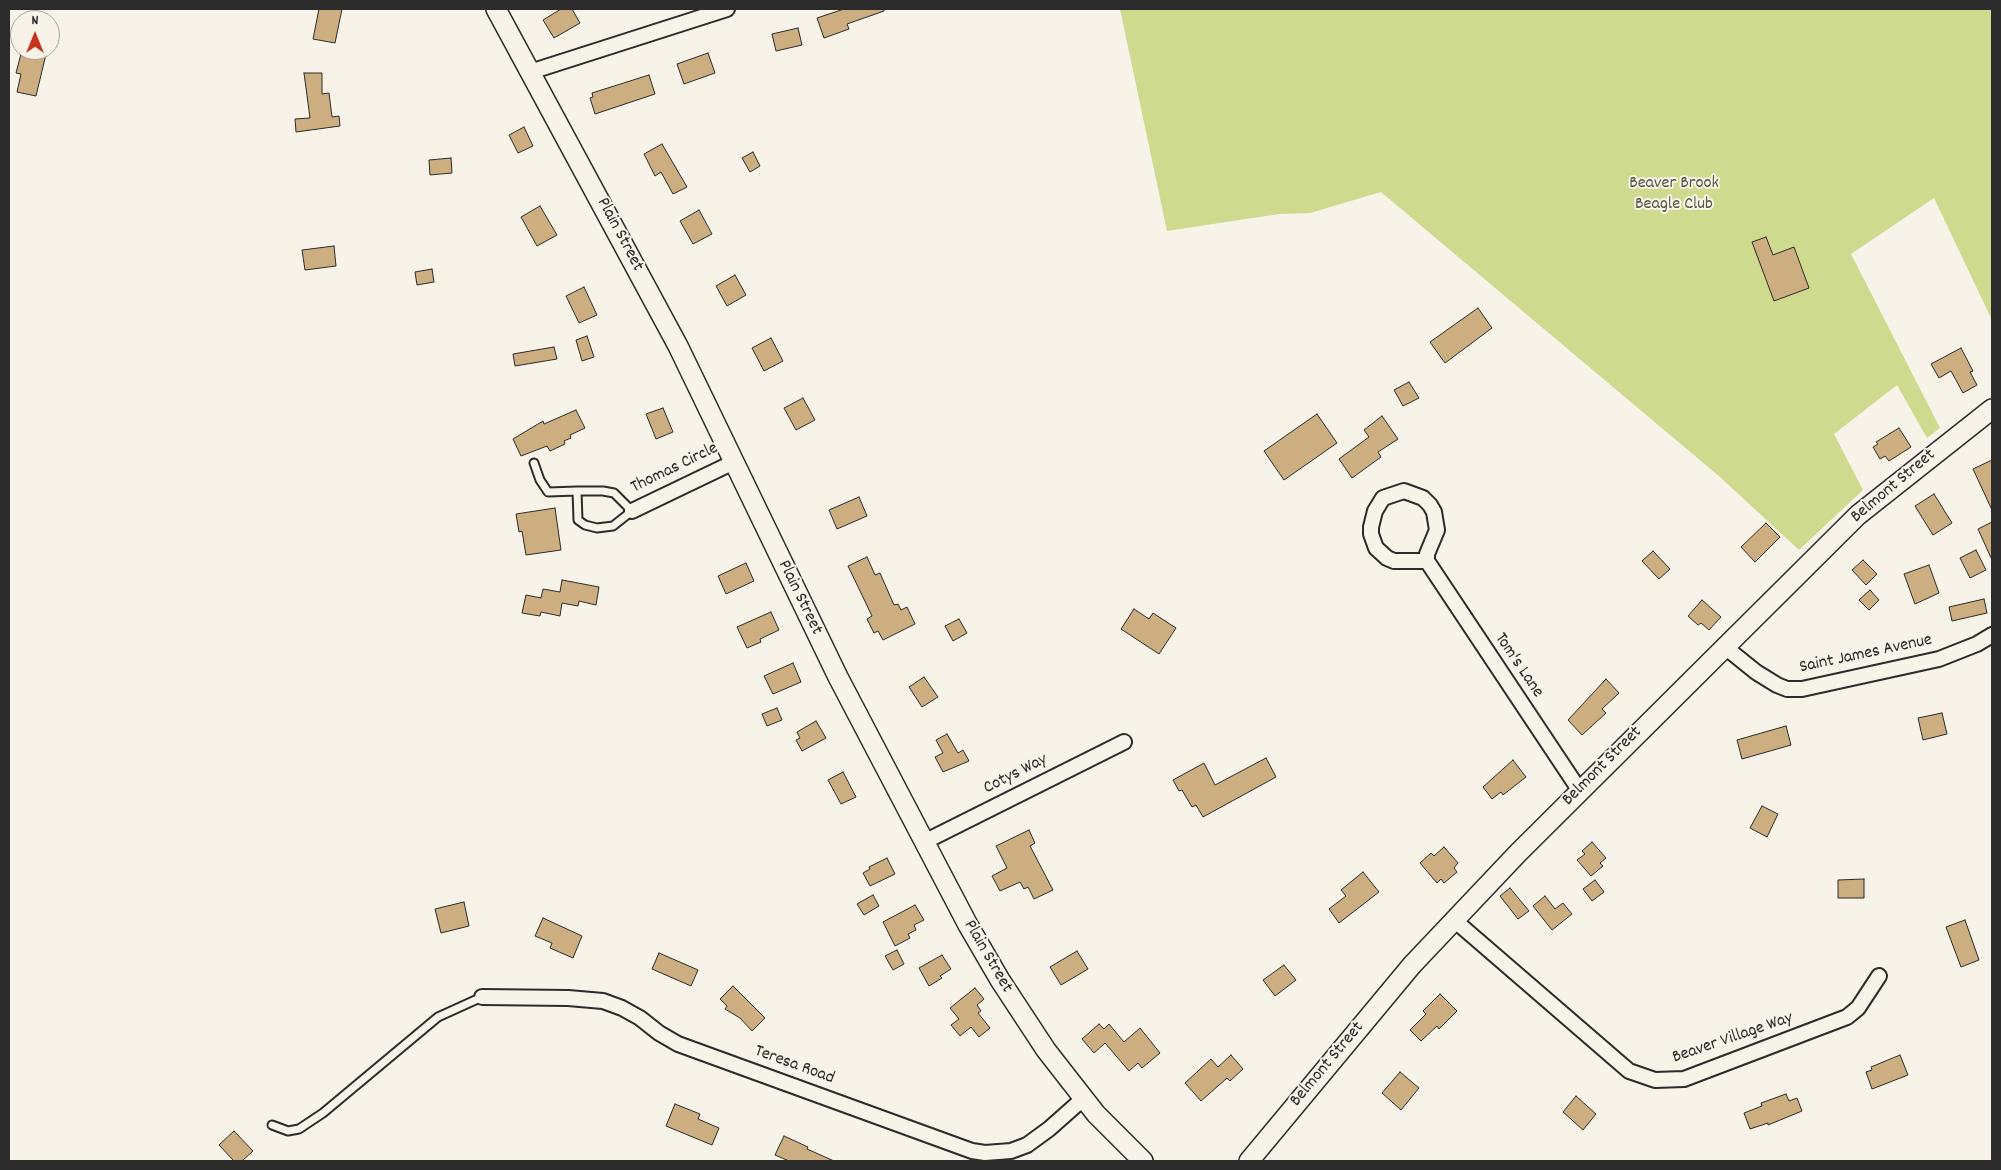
<!DOCTYPE html>
<style>
body{margin:0}
#map{position:relative;width:2001px;height:1170px;overflow:hidden;background:#f7f3e8;font-family:Dekko,sans-serif}
canvas{display:block}
.frame{position:absolute;inset:0;border:10px solid #2b2b2b;pointer-events:none}
.north{position:absolute;left:10px;top:10px;width:50px;height:50px;box-sizing:border-box;background:#f7f3e8;border:1px solid #a5a39c;border-radius:50%;rotate:0deg;font-size:14px;font-weight:700;line-height:20px;text-align:center;color:#2b2b2b}
.north::after{content:'';display:block;margin:auto;width:18px;height:22px;background:#c8321e;clip-path:polygon(50% 0,100% 100%,50% 72%,0 100%)}
</style>
<div id="map">
<canvas width="2001" height="1170"></canvas>
<div class="frame"></div>
<div class="north">N</div>
</div>
<script>
const context = document.querySelector('canvas').getContext('2d');
context.lineJoin = 'round';
function fillPath(path, color) {
  context.fillStyle = color;
  context.fill(path, 'evenodd');
}
function poly(rows) {
  const path = new Path2D();
  for (const r of rows) {
    path.moveTo(r[0], r[1]);
    for (let i = 2; i < r.length; i += 2) path.lineTo(r[i], r[i + 1]);
  }
  return path;
}
function stroke(path, color, width, dash) {
  context.strokeStyle = color;
  context.lineWidth = width;
  context.lineCap = dash ? 'butt' : 'round';
  context.setLineDash(dash || []);
  context.stroke(path);
}
function drawText(font, color, halo, rows, align = 'center') {
  context.font = font + ' Dekko,sans-serif';
  context.lineWidth = 4;
  context.setLineDash([]);
  context.textBaseline = 'middle';
  context.strokeStyle = halo;
  context.fillStyle = color;
  for (const [text, x, y, turn = 0] of rows) {
    context.save();
    context.translate(x, y);
    context.rotate((+turn || 0) * Math.PI / 180);
    context.textAlign = isNaN(turn) ? turn : align;
    if (halo) context.strokeText(text, 0, 0);
    context.fillText(text, 0, 0);
    context.restore();
  }
}
const green = poly([
 [1120,9,1992,9,1992,320,1934,198,1851,254,1940,428,1927,438,1897,385,1834,434,1863,490,1799,550,1720,477,1381,192,1310,213,1279,214,1167,231]
]);
const building = poly([
 [319,9,342,9,335,43,313,39,319,9],
 [561,9,572,9,580,23,554,38,543,20,561,9],
 [844,9,884,9,884,11,847,24,849,29,824,38,817,18,844,9],
 [798,28,802,45,776,51,772,34,798,28],
 [22,50,47,50,36,96,17,92,21,74,16,73,22,50],
 [708,53,715,73,684,84,677,64,708,53],
 [304,73,322,73,322,94,329,93,332,117,339,116,340,126,296,132,295,119,310,118,304,73],
 [649,75,655,94,595,114,590,98,593,97,592,93,649,75],
 [524,127,533,146,518,153,509,135,524,127],
 [662,144,687,187,673,194,661,172,655,176,644,154,662,144],
 [753,152,760,166,750,172,742,158,753,152],
 [451,158,452,173,430,175,429,160,451,158],
 [540,206,557,235,537,246,521,217,540,206],
 [699,210,712,234,693,244,680,221,699,210],
 [1766,237,1773,255,1794,247,1809,288,1774,301,1752,242,1766,237],
 [334,246,336,266,305,270,302,250,334,246],
 [432,269,434,282,417,285,415,272,432,269],
 [735,275,746,295,727,306,716,286,735,275],
 [584,287,597,315,579,323,566,296,584,287],
 [1478,308,1492,328,1445,363,1430,342,1478,308],
 [587,336,594,357,582,361,576,340,587,336],
 [771,338,783,361,764,371,752,348,771,338],
 [554,347,557,359,515,366,513,354,554,347],
 [1961,348,1973,371,1970,372,1977,385,1963,393,1951,371,1939,378,1931,364,1961,348],
 [1409,382,1419,398,1403,406,1394,390,1409,382],
 [803,398,815,420,796,430,784,408,803,398],
 [663,408,673,432,656,439,646,414,663,408],
 [576,410,585,428,570,435,571,438,564,441,565,444,550,451,547,446,521,456,513,439,543,421,544,424,576,410],
 [1317,414,1337,443,1284,480,1264,451,1317,414],
 [1382,416,1398,439,1378,452,1381,457,1352,478,1339,459,1369,437,1364,430,1382,416],
 [1899,428,1911,447,1889,461,1885,456,1880,459,1873,447,1878,444,1876,442,1899,428],
 [1992,460,1992,510,1973,469,1992,460],
 [1934,494,1952,523,1933,535,1915,506,1934,494],
 [859,497,867,516,837,529,829,510,859,497],
 [555,508,561,550,526,555,522,531,519,532,516,514,555,508],
 [1992,522,1992,560,1978,529,1992,522],
 [1766,523,1780,537,1755,562,1741,547,1766,523],
 [1976,550,1986,570,1970,578,1960,558,1976,550],
 [1653,551,1670,569,1659,579,1642,561,1653,551],
 [867,557,875,575,880,573,894,605,898,604,901,610,907,607,915,624,883,640,878,631,874,633,867,619,872,616,848,566,867,557],
 [1863,560,1877,574,1866,585,1852,570,1863,560],
 [746,563,754,581,726,594,718,576,746,563],
 [1929,565,1939,593,1915,604,1904,574,1929,565],
 [562,580,599,587,596,605,579,601,578,606,562,603,560,616,541,612,540,616,522,613,526,595,541,598,543,589,560,592,562,580],
 [1870,590,1879,600,1869,610,1859,600,1870,590],
 [1984,599,1987,613,1952,621,1949,607,1984,599],
 [1702,600,1721,617,1709,630,1701,623,1698,625,1688,616,1702,600],
 [1134,609,1149,619,1153,613,1176,628,1159,654,1121,629,1134,609],
 [771,612,779,630,760,639,761,642,747,648,737,627,771,612],
 [959,619,967,633,953,641,945,626,959,619],
 [793,663,801,682,773,694,764,676,793,663],
 [924,677,938,697,922,707,909,687,924,677],
 [1606,679,1619,693,1602,709,1606,713,1582,735,1568,720,1606,679],
 [777,708,782,720,767,726,762,714,777,708],
 [1942,713,1947,734,1923,740,1918,718,1942,713],
 [816,721,826,738,802,751,796,740,800,738,797,732,816,721],
 [1786,726,1791,745,1742,759,1737,740,1786,726],
 [947,734,958,753,963,750,969,761,943,772,935,757,943,753,936,740,947,734],
 [1266,758,1276,777,1203,817,1196,805,1192,807,1182,790,1179,791,1173,780,1204,763,1215,785,1266,758],
 [1513,760,1526,777,1503,795,1501,792,1492,799,1483,787,1513,760],
 [843,772,856,797,841,804,828,780,843,772],
 [1762,806,1778,814,1767,837,1750,828,1762,806],
 [1029,830,1035,843,1030,846,1053,890,1034,899,1028,887,1024,889,1020,882,1000,891,992,876,1007,868,996,846,1029,830],
 [1592,842,1606,858,1600,863,1603,866,1591,876,1577,860,1585,854,1582,851,1592,842],
 [1444,847,1458,863,1454,868,1457,872,1444,883,1441,879,1437,883,1420,863,1431,853,1434,856,1444,847],
 [887,858,895,874,870,886,863,873,870,869,869,867,887,858],
 [1363,872,1379,892,1339,923,1329,909,1346,896,1341,890,1363,872],
 [1864,879,1864,898,1838,898,1838,880,1864,879],
 [1595,880,1604,892,1592,901,1583,889,1595,880],
 [1510,888,1529,911,1518,919,1500,896,1510,888],
 [873,895,879,906,864,915,857,904,873,895],
 [1545,896,1555,909,1563,903,1572,914,1552,930,1533,906,1545,896],
 [464,902,469,926,441,933,435,909,464,902],
 [915,905,924,920,914,925,916,930,908,934,910,938,895,946,883,922,915,905],
 [543,918,582,936,573,958,550,948,552,943,535,936,543,918],
 [1965,920,1979,960,1961,967,1946,927,1965,920],
 [897,950,904,964,893,970,885,956,897,950],
 [1077,951,1088,969,1061,985,1050,967,1077,951],
 [659,953,698,970,691,986,652,969,659,953],
 [942,955,951,969,940,976,942,978,929,986,919,968,942,955],
 [1284,965,1296,980,1275,996,1263,980,1284,965],
 [733,986,765,1018,752,1031,740,1018,725,1009,727,1006,720,999,733,986],
 [975,988,984,999,977,1005,981,1011,978,1013,990,1028,979,1037,971,1027,960,1036,951,1025,959,1019,950,1008,975,988],
 [1440,994,1457,1011,1439,1029,1437,1026,1421,1041,1410,1030,1426,1014,1423,1011,1440,994],
 [1099,1024,1104,1029,1109,1024,1124,1042,1140,1028,1160,1053,1142,1068,1138,1063,1129,1071,1105,1043,1094,1053,1082,1039,1099,1024],
 [1231,1055,1243,1069,1230,1081,1227,1078,1201,1101,1185,1083,1211,1059,1218,1067,1231,1055],
 [1900,1055,1908,1075,1872,1089,1866,1072,1872,1070,1871,1067,1900,1055],
 [1400,1072,1419,1088,1401,1110,1382,1093,1400,1072],
 [1786,1094,1789,1101,1797,1098,1802,1111,1768,1125,1768,1123,1750,1129,1744,1113,1762,1106,1761,1103,1786,1094],
 [1576,1096,1596,1114,1583,1130,1563,1112,1576,1096],
 [675,1104,700,1114,698,1119,719,1128,712,1145,666,1126,675,1104],
 [234,1131,253,1151,242,1161,234,1161,219,1145,234,1131],
 [784,1136,808,1147,807,1149,834,1161,789,1161,775,1155,784,1136]
]);
const service = poly([
 [534,463,540,480,548,492,577,491,603,491,614,493,632,511,613,526,597,528,585,525,578,520,577,491],
 [272,1125,288,1131,299,1129,323,1113,438,1017,482,997]
]);
const minor = poly([
 [530,72,727,9],
 [632,511,734,462],
 [1427,561,1427,554,1437,530,1434,512,1430,505,1423,498,1404,491,1383,498,1375,511,1371,527,1371,534,1376,548,1387,558,1394,561,1427,561,1580,791],
 [1725,647,1756,672,1777,685,1787,689,1802,689,1939,659,1977,644,1992,635],
 [924,842,1124,742],
 [1453,919,1629,1071,1655,1080,1684,1079,1847,1017,1858,1008,1879,976],
 [482,997,568,998,603,1001,622,1008,640,1018,659,1033,678,1044,972,1151,985,1153,1011,1151,1027,1145,1049,1129,1084,1098]
]);
const secondary = poly([
 [496,9,678,346,838,677,968,925,1000,980,1046,1050,1096,1114,1143,1161],
 [1249,1161,1412,965,1518,853,1858,515,1992,409]
]);
const parkNames = [
 ["Beaver Brook",1674,185],
 ["Beagle Club",1674,206]
];
const streetNames = [
 ["Plain Street",619,235,62],
 ["Thomas Circle",675,469,-26],
 ["Belmont Street",1894,487,-40],
 ["Plain Street",799,598,64],
 ["Saint James Avenue",1866,655,-12],
 ["Tom's Lane",1518,666,56],
 ["Belmont Street",1603,767,-45],
 ["Cotys Way",1016,775,-27],
 ["Plain Street",987,957,60],
 ["Beaver Village Way",1733,1039,-19],
 ["Belmont Street",1328,1065,-50],
 ["Teresa Road",794,1066,20]
];
fillPath(green, '#ceda8d');
fillPath(building, '#cdae81');
stroke(building, '#2b2b2b', 1);
stroke(service, '#2b2b2b', 11);
stroke(minor, '#2b2b2b', 18);
stroke(secondary, '#2b2b2b', 22);
stroke(service, '#f7f3e8', 7);
stroke(minor, '#f7f3e8', 14);
stroke(secondary, '#f7f3e8', 19);
drawText('18px', '#545744', '#f7f3e8', parkNames);
drawText('18px', '#2b2b2b', '#f7f3e8', streetNames);
</script>
